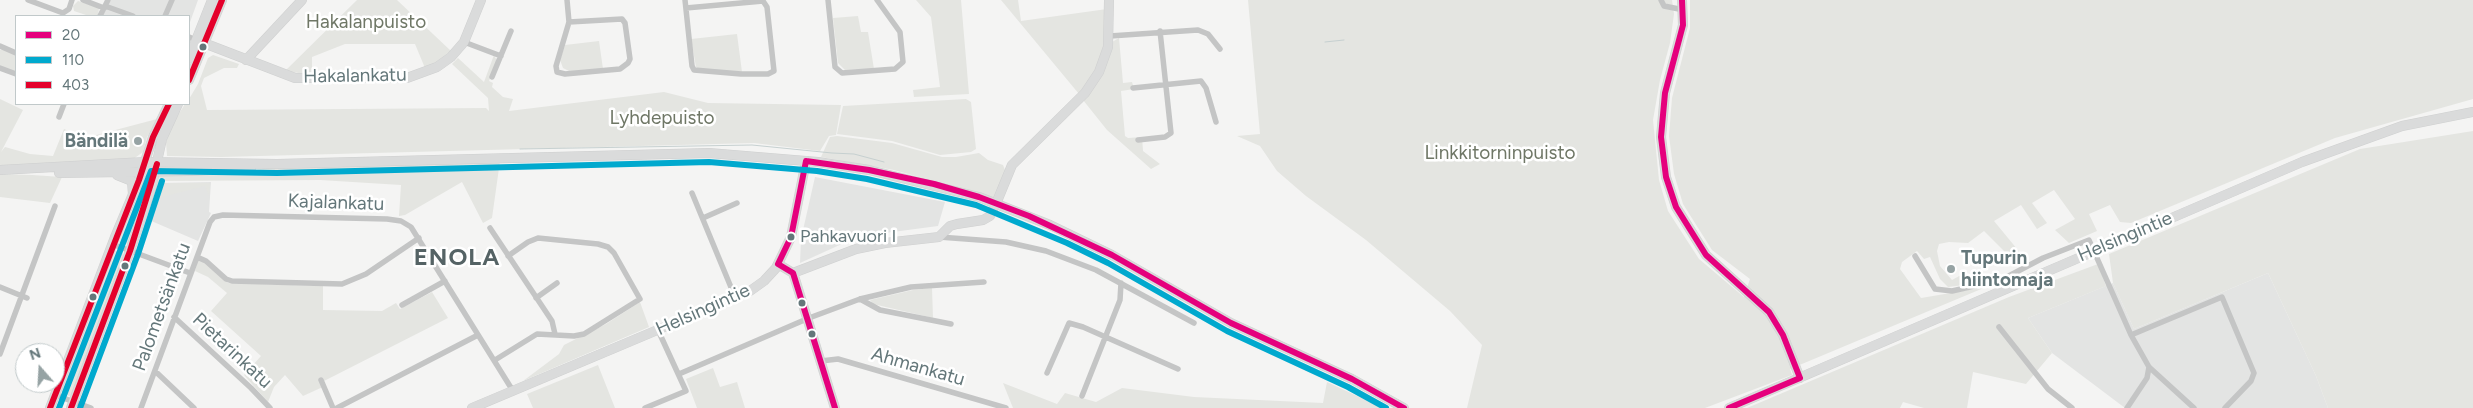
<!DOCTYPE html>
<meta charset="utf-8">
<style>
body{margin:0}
#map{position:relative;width:2473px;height:408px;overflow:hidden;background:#f4f4f3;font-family:Figtree,sans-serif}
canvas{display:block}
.legend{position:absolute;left:15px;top:15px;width:175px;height:90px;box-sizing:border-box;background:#fff;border:1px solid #c1c9ca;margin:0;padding:6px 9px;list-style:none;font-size:15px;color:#64777a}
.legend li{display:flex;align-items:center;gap:10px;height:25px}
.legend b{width:25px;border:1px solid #c1c9ca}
.north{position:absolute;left:15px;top:343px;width:50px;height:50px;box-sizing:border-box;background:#fff;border:1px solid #c1c9ca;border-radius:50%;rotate:341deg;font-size:14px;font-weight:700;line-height:20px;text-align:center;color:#64777a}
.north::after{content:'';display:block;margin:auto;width:18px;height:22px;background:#96a3a4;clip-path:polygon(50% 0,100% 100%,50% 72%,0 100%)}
</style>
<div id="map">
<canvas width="2473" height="408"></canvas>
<ul class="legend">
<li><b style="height:6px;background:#e5007d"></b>20</li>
<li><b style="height:6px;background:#00a9ce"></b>110</li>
<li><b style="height:6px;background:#e4002b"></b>403</li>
</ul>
<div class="north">N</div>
</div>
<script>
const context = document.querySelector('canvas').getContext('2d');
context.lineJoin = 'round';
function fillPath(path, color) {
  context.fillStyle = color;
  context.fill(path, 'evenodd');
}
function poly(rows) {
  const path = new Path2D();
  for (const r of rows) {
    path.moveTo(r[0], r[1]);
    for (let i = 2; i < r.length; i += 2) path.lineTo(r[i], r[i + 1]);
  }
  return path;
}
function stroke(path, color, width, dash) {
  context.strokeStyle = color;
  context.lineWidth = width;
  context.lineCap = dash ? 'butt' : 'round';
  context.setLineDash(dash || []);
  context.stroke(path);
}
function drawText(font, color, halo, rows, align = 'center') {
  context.font = font + ' Figtree,sans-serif';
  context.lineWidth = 5;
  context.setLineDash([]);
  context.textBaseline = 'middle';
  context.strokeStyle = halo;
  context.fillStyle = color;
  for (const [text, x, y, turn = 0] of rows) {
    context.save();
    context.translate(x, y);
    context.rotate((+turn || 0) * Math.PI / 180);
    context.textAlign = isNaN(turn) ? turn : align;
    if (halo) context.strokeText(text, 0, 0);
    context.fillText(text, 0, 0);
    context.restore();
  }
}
const built = poly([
 [111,0,198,0,189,25,189,16,103,16],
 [815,177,945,202,938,226,885,233,844,243,800,263,801,239],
 [211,182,209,212,211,213,198,241,149,220,163,183],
 [2268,273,2316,376,2328,408,2125,408,2052,353,2028,318,2113,283,2134,329]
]);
const green = poly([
 [357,0,397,0,451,51,436,64,425,68,415,44,345,44,312,57,312,75,285,71],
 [916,0,961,0,969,94,914,97,913,90,940,87,931,17],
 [1001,0,1018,0,1021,21,1107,9,1106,42,1097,68,1079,94],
 [1248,0,1672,0,1674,14,1670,43,1660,80,1653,120,1659,180,1668,211,1699,259,1744,297,1750,279,1712,250,1683,204,1674,174,1669,136,1672,98,1690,28,1690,0,2473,0,2473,99,2335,138,2131,223,2120,222,2110,205,2089,214,2097,231,2069,243,2055,230,2075,219,2054,190,2032,203,2047,223,2037,229,2021,205,1994,221,2022,255,2009,256,1984,231,1968,243,1949,242,1939,244,1937,251,1940,266,1952,280,1961,275,1972,284,1948,287,1940,279,1930,257,1924,259,1917,251,1902,262,1900,269,1921,298,1986,287,1790,369,1792,375,1705,408,1467,408,1482,345,1450,311,1366,240,1306,196,1277,171,1260,146,1237,136,1260,134],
 [78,1,99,8,98,16,89,16,74,11,73,6],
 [858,16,861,32,868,32,874,69,845,70,838,63,833,18],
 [737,34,742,72,700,70,696,67,691,39],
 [1119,38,1123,83,1132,82,1134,89,1121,91,1125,136,1128,138,1142,137,1143,151,1160,164,1151,169,1107,130,1083,100,1112,42],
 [599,41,603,69,571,72,563,68,560,60,565,45],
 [3,49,16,54,16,72,0,66,0,50],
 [213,55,239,64,237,68,224,68,204,78,201,86,207,110,486,108,489,111,488,98,452,64,458,58,484,82,494,55,497,61,489,81,493,83,492,87,503,97,513,99,509,111,664,92,708,103,841,105,836,135,829,136,820,151,754,143,221,157,167,156,166,142,171,126,185,104,189,104,189,99,198,84,208,58],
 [0,99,23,110,1,152,5,147,30,154,53,156,64,129,85,138,157,119,147,137,143,152,132,160,54,166,0,165],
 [966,99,971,102,976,149,971,152,940,155,892,141,837,134,843,106],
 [2473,131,2473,408,2328,408,2316,376,2268,273,2134,329,2113,283,2109,254,2360,149],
 [837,136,892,143,942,157,956,157,979,153,988,160,1003,165,1005,170,996,199,894,170,821,157,830,137],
 [500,161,492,218,483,223,462,182,405,215,399,216,401,185,320,180,162,181,147,213,158,176,254,170,279,166],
 [0,174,32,175,62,177,50,203,0,197],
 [147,176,145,192,129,244,119,243,117,242,120,231],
 [163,183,210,183,209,196,205,186,158,198],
 [113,250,123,252,124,257,73,394,69,396,60,391],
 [198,260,205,262,228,283,323,286,323,310,382,311,396,303,400,309,432,292,448,318,324,381,325,386,303,396,285,375,274,387,268,402,244,375,261,356,211,311,227,293,208,277,195,271],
 [2098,264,2106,286,2028,318,2052,353,2026,384,1973,372,1967,408,1924,408,1903,402,1900,408,1747,408,2009,297],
 [932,288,933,318,873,304,870,300,913,290],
 [640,302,649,327,523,381,559,354,564,345,606,324],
 [598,365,615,408,533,408,527,394],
 [713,368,720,387,737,382,745,408,697,408,686,379],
 [1327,382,1383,408,1013,408,1003,383,1057,404,1065,393,1096,402,1122,388,1194,397,1323,403]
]);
const stream = poly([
 [1325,42,1344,40],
 [520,149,752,145,832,153,854,154,884,162]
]);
const street = poly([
 [28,0,63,13,69,9,72,0],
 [83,0,104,8],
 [567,0,569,22,556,66,557,72,565,74,620,69,628,63,630,59,625,23,622,19,569,22],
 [685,0,692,66,694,70,741,74,768,74,774,71,767,7,763,1,686,8],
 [828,0,835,67,842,73,895,69,903,62,900,32,877,0],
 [1661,0,1664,6,1684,10],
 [105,6,133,16],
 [100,16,108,0],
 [165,16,172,0],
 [1110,36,1198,30,1208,34,1220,49],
 [189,37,196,40],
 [464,42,501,56],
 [0,46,16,53],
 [0,68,16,74],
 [492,77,511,31],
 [1133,88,1201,81,1206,88,1216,122],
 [59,117,64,104],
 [1138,140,1165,137,1171,133,1160,31],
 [692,193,735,297],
 [703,218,737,203],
 [490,228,552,321,555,334],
 [939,237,1006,242,1046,251,1096,270,1194,323],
 [112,244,190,273],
 [1915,256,1935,289,1952,291,2001,280,2043,258,2089,240,2131,335,2149,367,2194,408],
 [197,257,206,261,226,279,232,281,342,284,366,274,419,238],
 [0,287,27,298],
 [536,298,557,283],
 [860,299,880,310,951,324],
 [402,305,445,281],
 [174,317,251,388,270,408],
 [1999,327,2048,389,2072,408],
 [2131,335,2222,297,2254,373,2251,381,2225,408],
 [0,354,55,206],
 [495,360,537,334,574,336,584,334,640,299,614,253,608,247,598,244,538,238,528,242,508,256],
 [821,361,838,359,1006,408],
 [155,371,194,408],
 [1047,373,1069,323,1083,327,1178,369],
 [679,374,809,318,860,299,911,287,984,282],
 [321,380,333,408],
 [55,395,91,408],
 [1082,396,1120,300,1121,283],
 [141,408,210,222,214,217,223,215,387,219,401,221,411,227,513,391],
 [337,408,478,335],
 [645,408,686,391,658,330],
 [2127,408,2147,378,2149,367]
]);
const secondary = poly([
 [1682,0,1683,25,1665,93,1661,137,1666,177,1676,207,1706,255,1769,312,1783,335,1800,378],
 [196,40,295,78,407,78,437,67,451,57,464,42,481,0],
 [189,58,212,0],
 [246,60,302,0],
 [189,80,222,0],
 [998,199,1012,165,1085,93,1099,72,1108,47,1109,0],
 [778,264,793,273,795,279,835,408],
 [793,273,856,249,885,243,939,237,950,226,957,224,983,220,990,216,994,207],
 [50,408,115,237,139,180,153,137,169,104],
 [71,408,130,251,151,189,162,139,178,104],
 [472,408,750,291,764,281,776,268,791,237,806,161],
 [1729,408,2302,162,2402,126,2473,112]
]);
const primary = poly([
 [0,170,145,162,277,164,709,153,818,162,869,170,979,197,1050,225,1112,255,1231,323,1352,379,1404,408],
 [59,173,188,171,251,168],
 [117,175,132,181,133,195]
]);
const bus1 = poly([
 [1682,0,1683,25,1665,93,1661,137,1666,177,1676,207,1706,255,1769,312,1783,335,1800,378],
 [806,161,869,170,934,184,979,197,1029,216,1112,255,1231,323,1352,379,1404,408],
 [778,264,793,273,835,408],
 [778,264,791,237,806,161],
 [1729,408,1800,378]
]);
const bus2 = poly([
 [59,408,151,171,277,173,709,162,817,171,867,179,976,205,1067,243,1108,263,1227,331,1348,387,1386,408],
 [80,408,138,254,162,181]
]);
const bus3 = poly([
 [189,80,222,0],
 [50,408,139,180,153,137,169,104],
 [71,408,130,251,157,164]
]);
const markers = [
 [203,47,4.5,"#64777a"],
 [138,141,5,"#96a3a4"],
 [791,237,4.5,"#64777a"],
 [125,266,4.5,"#64777a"],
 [1951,269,5,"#96a3a4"],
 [93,297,4.5,"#64777a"],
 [802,303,4.5,"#64777a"],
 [812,334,4.5,"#64777a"]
];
const busNames = [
 ["Pahkavuori I",800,237]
];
const parkNames = [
 ["Hakalanpuisto",366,22],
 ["Lyhdepuisto",662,118],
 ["Linkkitorninpuisto",1500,153]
];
const streetNames = [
 ["Hakalankatu",355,76,-1],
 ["Kajalankatu",336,203,2],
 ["Helsingintie",2125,237,-23],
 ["Palometsänkatu",162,307,-70],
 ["Helsingintie",703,310,-24],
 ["Pietarinkatu",232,351,43],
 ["Ahmankatu",918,367,16]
];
const poiNames = [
 ["Bändilä",128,141],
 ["Tupurin",1961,258,"left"],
 ["hiintomaja",1961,280,"left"]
];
const districtNames = [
 ["ENOLA",457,258]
];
fillPath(built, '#e3e4e3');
fillPath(green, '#e4e5e1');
stroke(stream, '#c6d0d0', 1);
stroke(secondary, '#cfd0d0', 10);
stroke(primary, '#cecfcf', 10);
stroke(street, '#c4c5c5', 5.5);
stroke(secondary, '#dadbdb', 9);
stroke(primary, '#dadbdb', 9);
stroke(bus1, '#e5007d', 6);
stroke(bus2, '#00a9ce', 6);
stroke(bus3, '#e4002b', 6);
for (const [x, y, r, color] of markers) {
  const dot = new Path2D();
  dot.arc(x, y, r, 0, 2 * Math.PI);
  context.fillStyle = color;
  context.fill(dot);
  stroke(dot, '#fff', 2);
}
drawText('18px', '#64777a', '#fff', busNames, 'left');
drawText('19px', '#6f7766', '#fff', parkNames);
drawText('19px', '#64777a', '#fff', streetNames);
drawText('bold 19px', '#64777a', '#fff', poiNames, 'right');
context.letterSpacing = '1px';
drawText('bold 24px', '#556365', '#fff', districtNames);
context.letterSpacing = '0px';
</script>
